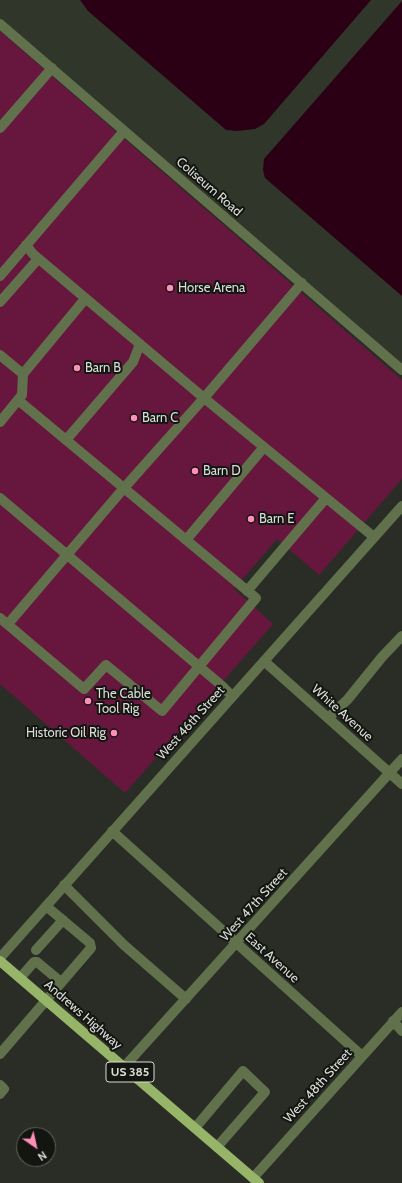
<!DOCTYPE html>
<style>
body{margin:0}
#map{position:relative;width:402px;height:1183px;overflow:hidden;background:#2a2d26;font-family:Cabin,sans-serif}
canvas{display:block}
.north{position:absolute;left:16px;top:1127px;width:40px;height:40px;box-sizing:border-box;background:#131511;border:1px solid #636560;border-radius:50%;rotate:146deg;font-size:11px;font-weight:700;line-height:16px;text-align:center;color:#dadcd7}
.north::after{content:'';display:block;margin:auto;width:14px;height:18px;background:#ff8eb9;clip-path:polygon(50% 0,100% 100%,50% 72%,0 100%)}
</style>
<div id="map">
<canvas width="402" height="1183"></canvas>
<div class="north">N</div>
</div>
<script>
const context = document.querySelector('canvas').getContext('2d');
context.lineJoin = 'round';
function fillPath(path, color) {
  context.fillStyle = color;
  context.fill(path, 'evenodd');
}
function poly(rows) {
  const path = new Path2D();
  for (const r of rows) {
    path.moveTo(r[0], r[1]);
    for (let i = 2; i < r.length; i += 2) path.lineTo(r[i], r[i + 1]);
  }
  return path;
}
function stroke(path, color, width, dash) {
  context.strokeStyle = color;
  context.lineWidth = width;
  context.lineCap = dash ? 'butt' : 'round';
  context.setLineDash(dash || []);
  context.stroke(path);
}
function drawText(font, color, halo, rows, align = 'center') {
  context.font = font + ' Cabin,sans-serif';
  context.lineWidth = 4;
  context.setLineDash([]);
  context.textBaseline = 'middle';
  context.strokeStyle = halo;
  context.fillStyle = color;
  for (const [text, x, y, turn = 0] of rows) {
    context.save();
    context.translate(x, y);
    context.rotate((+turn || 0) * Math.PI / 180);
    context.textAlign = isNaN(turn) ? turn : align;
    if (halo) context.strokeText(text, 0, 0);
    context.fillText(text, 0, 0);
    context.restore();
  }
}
const built = poly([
 [0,0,402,0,402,371,0,24]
]);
const green = poly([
 [0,31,402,380,402,479,319,575,277,539,234,589,273,624,125,793,0,684]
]);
const water = poly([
 [80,0,371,0,264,124,255,129,237,131,226,130,88,11],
 [402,1,402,296,265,178,263,170,264,159]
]);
const minor = poly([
 [0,24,402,370],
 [0,128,52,68],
 [0,276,124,131],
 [302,283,204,398,374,537],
 [0,302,38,259],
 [0,355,23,374],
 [0,422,22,395,23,374,85,299],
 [66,440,133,362,140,344],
 [0,498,221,685,232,696],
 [186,540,264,447],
 [247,591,326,498],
 [0,618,84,689,106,665,162,711,256,598,18,400],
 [8,624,124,488,204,398,33,254,26,245],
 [264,661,402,784],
 [328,718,348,699,382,657,402,636],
 [112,831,362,1056],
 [64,885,124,945,186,999],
 [36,950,63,920],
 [0,958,402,506],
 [20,978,34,962,37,962,61,982],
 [393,1021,402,1031],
 [0,1054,91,948,90,943,46,906],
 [124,1067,402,759],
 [0,1085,4,1089,0,1094],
 [195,1128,243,1071,265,1092,217,1147],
 [253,1178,402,1012]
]);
const major = poly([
 [0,961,259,1183]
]);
const markers = [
 [170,288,4,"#ff8eb9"],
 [77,368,4,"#ff8eb9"],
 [134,418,4,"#ff8eb9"],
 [195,471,4,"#ff8eb9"],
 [251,519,4,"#ff8eb9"],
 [88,701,4,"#ff8eb9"],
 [114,733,4,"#ff8eb9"]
];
const shields = [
 [130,1072,48]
];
const shieldNames = [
 ["US 385",130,1072]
];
const streetNames = [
 ["Coliseum Road",209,187,41],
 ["White Avenue",342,713,42],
 ["West 46th Street",191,723,-48],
 ["West 47th Street",254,905,-48],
 ["East Avenue",272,958,42],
 ["Andrews Highway",83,1015,41],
 ["West 48th Street",318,1086,-48]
];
const poiNames = [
 ["Horse Arena",178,288],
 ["Barn B",85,368],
 ["Barn C",142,418],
 ["Barn D",203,471],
 ["Barn E",259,519],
 ["The Cable",96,694],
 ["Tool Rig",96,709],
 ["Historic Oil Rig",106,733,"right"]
];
fillPath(built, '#303629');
fillPath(green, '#67173d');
fillPath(water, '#2b0014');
stroke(minor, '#61714c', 10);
stroke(major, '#96b568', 10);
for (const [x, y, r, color] of markers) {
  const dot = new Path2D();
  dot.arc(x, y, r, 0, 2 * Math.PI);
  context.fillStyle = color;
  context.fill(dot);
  stroke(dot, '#131511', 1.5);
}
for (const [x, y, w] of shields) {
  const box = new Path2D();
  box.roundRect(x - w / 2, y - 10, w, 20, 3);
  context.fillStyle = '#131511';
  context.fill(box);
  stroke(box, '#dadcd7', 1);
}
drawText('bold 12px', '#dadcd7', null, shieldNames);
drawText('13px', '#dadcd7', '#131511', streetNames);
drawText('13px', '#dadcd7', '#131511', poiNames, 'left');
</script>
